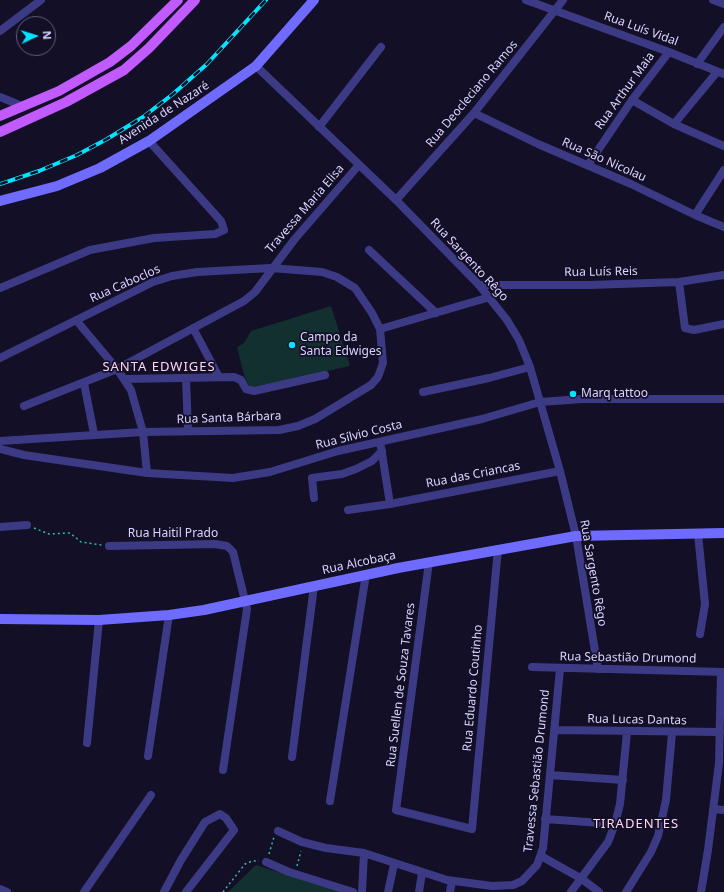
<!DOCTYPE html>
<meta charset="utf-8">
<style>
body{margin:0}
#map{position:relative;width:724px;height:892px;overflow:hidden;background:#130f26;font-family:"Noto Sans",sans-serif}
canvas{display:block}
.north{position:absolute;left:16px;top:16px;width:40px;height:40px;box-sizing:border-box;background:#130f26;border:1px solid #625e7d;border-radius:50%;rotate:86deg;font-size:11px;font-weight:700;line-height:16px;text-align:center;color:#d9d4ff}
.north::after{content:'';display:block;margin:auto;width:14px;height:18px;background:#00e5ff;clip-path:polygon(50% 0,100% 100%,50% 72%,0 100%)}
</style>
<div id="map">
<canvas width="724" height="892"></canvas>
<div class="north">N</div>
</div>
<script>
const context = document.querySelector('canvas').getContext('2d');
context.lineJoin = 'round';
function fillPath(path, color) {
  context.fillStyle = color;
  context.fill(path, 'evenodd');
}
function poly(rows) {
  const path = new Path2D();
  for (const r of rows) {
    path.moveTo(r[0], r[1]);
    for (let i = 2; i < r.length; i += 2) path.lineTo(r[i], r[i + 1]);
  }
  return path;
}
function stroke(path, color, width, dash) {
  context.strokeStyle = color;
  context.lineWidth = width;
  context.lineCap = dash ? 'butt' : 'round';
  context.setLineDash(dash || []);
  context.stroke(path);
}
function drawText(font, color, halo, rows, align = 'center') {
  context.font = font + ' "Noto Sans",sans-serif';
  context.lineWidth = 3.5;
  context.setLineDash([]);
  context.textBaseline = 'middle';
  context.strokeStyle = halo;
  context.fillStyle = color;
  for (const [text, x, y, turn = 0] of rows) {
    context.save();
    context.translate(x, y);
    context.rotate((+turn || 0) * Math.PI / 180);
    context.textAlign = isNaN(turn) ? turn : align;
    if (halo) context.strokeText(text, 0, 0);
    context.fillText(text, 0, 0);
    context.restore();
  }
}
const green = poly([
 [331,306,350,366,268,384,250,387,244,375,237,347,244,343,251,331],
 [256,865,340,892,228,892]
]);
const path = poly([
 [34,528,49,534,70,533,81,542,102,545],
 [269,854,274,837],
 [297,866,301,851],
 [223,892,245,864,252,861,259,861]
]);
const street = poly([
 [526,0,669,52,724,74],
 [713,0,724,4],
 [0,31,41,0],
 [697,64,724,27],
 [256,66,396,200,479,285,507,320,519,340,530,367,560,471,576,536,598,669],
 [0,97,22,106],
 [632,100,674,124,724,146],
 [474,113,538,144,631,184,695,215,724,227],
 [674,124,717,72],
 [319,127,381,47],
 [588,165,632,100,669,52],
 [396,200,474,113,563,0],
 [695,215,724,170],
 [369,250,436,313],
 [679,282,685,328,694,330,724,324],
 [479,285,589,285,679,282,724,275],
 [0,288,90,250,154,238,215,234,224,230,221,221,149,141],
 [76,320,117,369,131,390,143,432,147,473],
 [193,328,219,377],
 [380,329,490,297],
 [0,358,153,282,172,276,197,272,271,268,322,272,337,277,355,288,372,313,380,329,383,363,378,377,371,385,315,419,298,426,279,430,143,432,0,441],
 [186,378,188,431],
 [125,379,234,377,241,380,246,389,254,391,325,375],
 [84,383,94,434],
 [423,392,489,378,530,367],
 [24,406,117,369,244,301,255,292,294,240,358,166],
 [381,447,390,504],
 [0,449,24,455,147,473,233,478,270,472,338,451,482,419,540,402,582,399,724,399],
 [314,498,312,478,342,474,356,469,372,461,382,451],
 [348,510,390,504,560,471],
 [0,527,27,525],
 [698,534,705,604,700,634],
 [109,546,215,544,227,546,233,552,247,609,223,770],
 [429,562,396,810,472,829,498,549],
 [532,667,724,672],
 [554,730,720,732],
 [87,743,99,620],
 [148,756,169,615],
 [292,757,314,586],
 [550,775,623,780],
 [330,801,366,574],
 [714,809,724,810],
 [545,819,615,824],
 [278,831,302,842,326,848,364,853,447,880,492,886,513,885,522,881,537,865,543,848,560,669],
 [541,856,582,879,599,892],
 [266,862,289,872,353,892],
 [0,889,7,892],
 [84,892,151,795],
 [164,892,181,860,205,822,220,814,226,818,234,830,186,892],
 [362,892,364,853],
 [388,892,394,864],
 [419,892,422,873],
 [450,892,452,881],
 [571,892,608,842,615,824,620,804,627,732],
 [626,892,651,852,658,836,666,800,672,733],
 [701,892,708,850,719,763,721,672]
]);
const secondary = poly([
 [0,201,57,186,100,168,149,141,256,66,314,0],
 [0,619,99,620,169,615,204,610,398,568,576,536,724,533]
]);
const primary = poly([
 [0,116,59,91,110,62,131,46,178,0],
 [0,132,66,102,124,70,149,48,195,0]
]);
const rail = poly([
 [0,184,39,171,77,155,107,139,143,117,173,94,207,64,266,0]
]);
const markers = [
 [292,345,4,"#00e5ff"],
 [573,394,4,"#00e5ff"]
];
const streetNames = [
 ["Rua Luís Vidal",641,29,20],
 ["Rua Arthur Maia",625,91,-54],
 ["Rua Deocleciano Ramos",472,94,-50],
 ["Avenida de Nazaré",164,113,-33],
 ["Rua São Nicolau",604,160,24],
 ["Travessa Maria Elisa",305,209,-49],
 ["Rua Sargento Rêgo",469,260,47],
 ["Rua Luís Reis",601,272,-1],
 ["Rua Caboclos",125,284,-24],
 ["Rua Santa Bárbara",229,418,-2],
 ["Rua Sílvio Costa",359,435,-14],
 ["Rua das Criancas",473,475,-11],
 ["Rua Haitil Prado",173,534],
 ["Rua Alcobaça",359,563,-12],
 ["Rua Sargento Rêgo",593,573,80],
 ["Rua Sebastião Drumond",628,658,1],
 ["Rua Suellen de Souza Tavares",401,685,-83],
 ["Rua Eduardo Coutinho",473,688,-85],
 ["Rua Lucas Dantas",637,720,1],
 ["Travessa Sebastião Drumond",537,771,-84]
];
const poiNames = [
 ["Campo da",300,338],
 ["Santa Edwiges",300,352],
 ["Marq tattoo",581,394]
];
const neighbourhoodNames = [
 ["SANTA EDWIGES",159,367],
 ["TIRADENTES",636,824]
];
fillPath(green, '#12302f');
stroke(path, '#2fb8b0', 1.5, [2, 3]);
stroke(street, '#3d3a85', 8);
stroke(secondary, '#6f6bff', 10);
stroke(primary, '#c25bff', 10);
stroke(rail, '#00e5ff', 4);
stroke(rail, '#130f26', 2.5, [8]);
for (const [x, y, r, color] of markers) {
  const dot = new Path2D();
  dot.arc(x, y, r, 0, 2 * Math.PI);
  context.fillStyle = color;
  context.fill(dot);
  stroke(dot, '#130f26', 1.5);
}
drawText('12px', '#d9d4ff', '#130f26', streetNames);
drawText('12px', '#d9d4ff', '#130f26', poiNames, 'left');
context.letterSpacing = '1px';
drawText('13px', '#ffd6f0', '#130f26', neighbourhoodNames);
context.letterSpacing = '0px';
</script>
